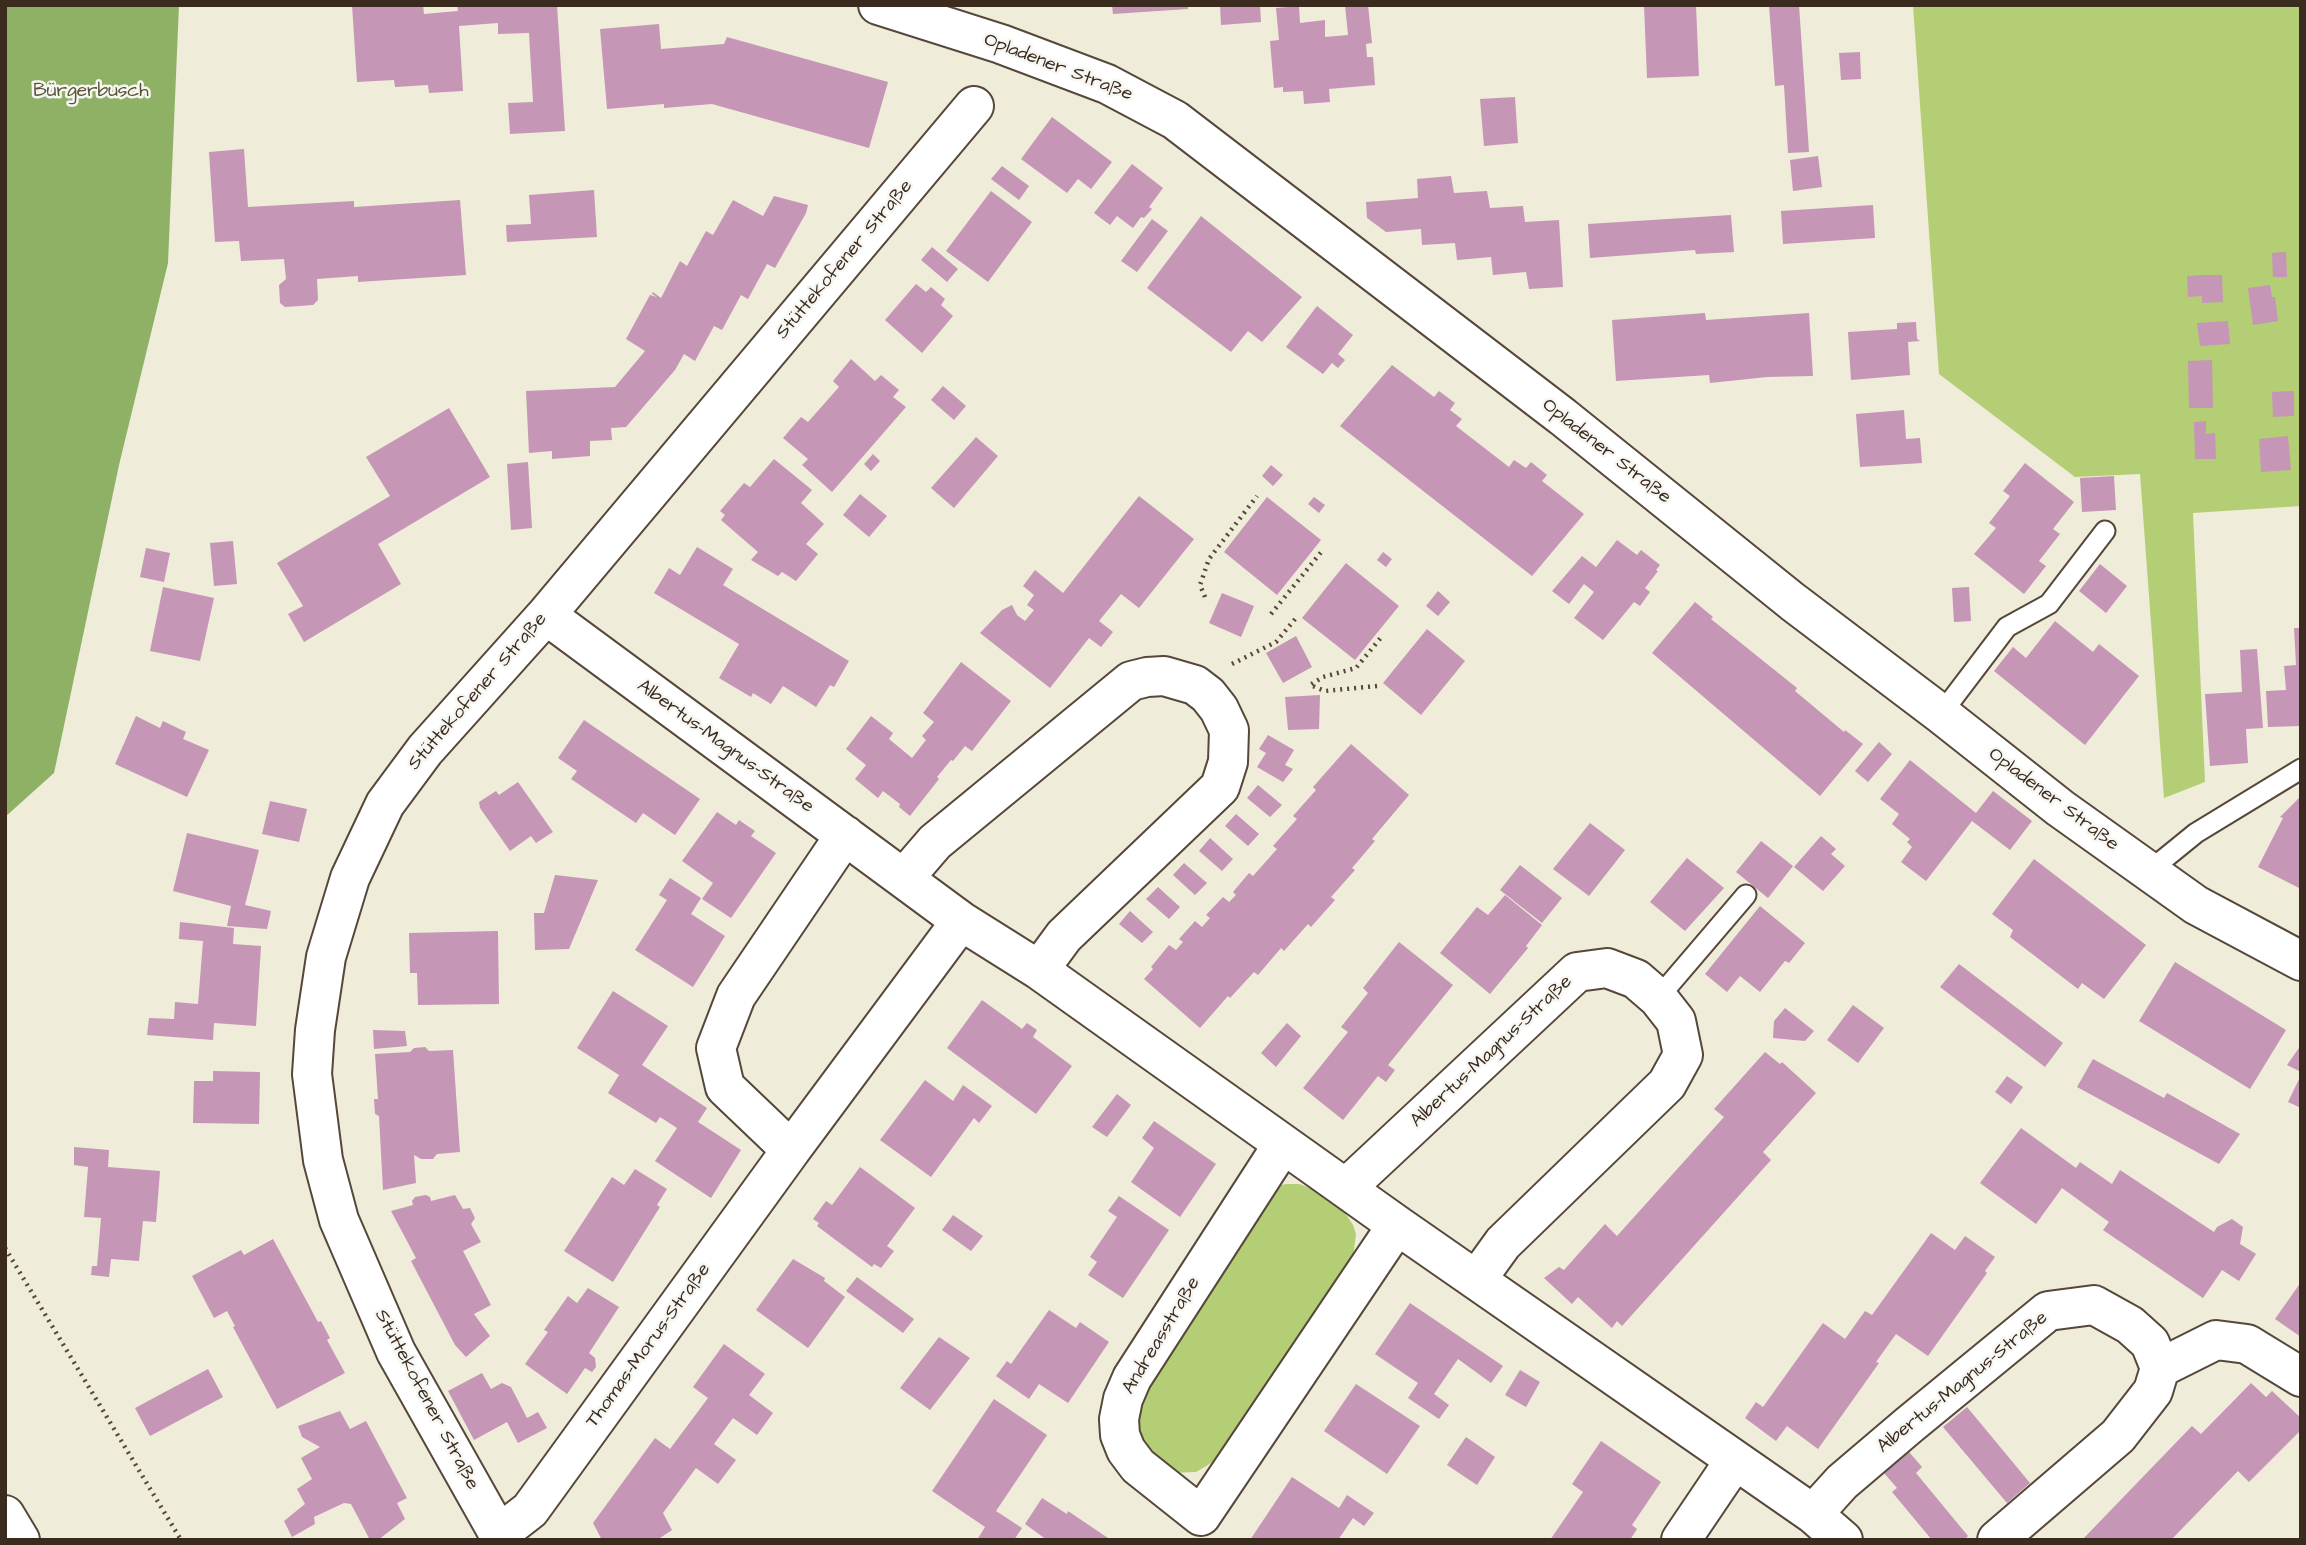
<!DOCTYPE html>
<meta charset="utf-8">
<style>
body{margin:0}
#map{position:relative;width:2306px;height:1545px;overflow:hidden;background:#efecd9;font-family:"Architects Daughter",sans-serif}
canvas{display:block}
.frame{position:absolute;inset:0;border:7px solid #3b2a1e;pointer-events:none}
</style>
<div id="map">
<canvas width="2306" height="1545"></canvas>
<div class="frame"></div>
</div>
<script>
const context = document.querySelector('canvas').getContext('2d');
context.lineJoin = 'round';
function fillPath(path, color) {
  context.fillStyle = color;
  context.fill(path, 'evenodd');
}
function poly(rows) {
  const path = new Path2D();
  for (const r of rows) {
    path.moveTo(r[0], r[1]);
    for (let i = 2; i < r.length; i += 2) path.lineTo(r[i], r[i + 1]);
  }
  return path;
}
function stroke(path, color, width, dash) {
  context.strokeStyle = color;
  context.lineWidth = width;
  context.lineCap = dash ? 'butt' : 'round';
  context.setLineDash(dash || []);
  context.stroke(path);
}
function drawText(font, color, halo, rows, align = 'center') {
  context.font = font + ' "Architects Daughter",sans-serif';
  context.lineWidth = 5;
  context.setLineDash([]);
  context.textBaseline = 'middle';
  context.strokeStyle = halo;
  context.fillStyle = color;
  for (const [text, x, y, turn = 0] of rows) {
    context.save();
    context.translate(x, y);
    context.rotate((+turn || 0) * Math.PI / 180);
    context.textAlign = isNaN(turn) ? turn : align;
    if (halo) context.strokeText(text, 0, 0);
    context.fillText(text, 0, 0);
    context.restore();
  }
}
const green = poly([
 [1913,5,2301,5,2301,506,2193,513,2205,782,2164,798,2140,474,2075,477,1939,374],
 [1286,1184,1299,1184,1320,1192,1341,1207,1353,1225,1356,1234,1353,1257,1213,1462,1196,1472,1171,1473,1148,1458,1132,1421,1133,1411,1273,1187]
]);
const forest = poly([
 [5,5,179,5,168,263,119,465,54,773,5,817]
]);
const building = poly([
 [352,5,389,5,389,7,423,5,424,14,458,11,457,5,557,5,565,131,510,134,508,103,533,102,529,33,498,34,498,23,459,26,463,91,429,93,428,85,395,87,394,80,357,82],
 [1112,5,1188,5,1188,9,1113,14],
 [1220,5,1260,5,1261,22,1221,25],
 [1345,5,1368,5,1372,43,1366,44,1367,57,1373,57,1375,85,1329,89,1330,102,1304,104,1303,91,1283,92,1283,87,1274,88,1270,41,1279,40,1276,8,1299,6,1300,23,1325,20,1325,37,1348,35],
 [1644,5,1696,5,1699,76,1647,78],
 [1769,5,1799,5,1809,152,1788,153,1784,85,1775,86],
 [659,24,661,49,724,44,727,37,888,82,869,148,712,104,664,108,664,104,607,109,600,29],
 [1860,52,1861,79,1841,80,1839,53],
 [1515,97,1518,143,1484,146,1480,99],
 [1052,117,1112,162,1091,189,1078,179,1067,193,1021,159],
 [244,149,248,207,354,201,354,207,460,200,466,275,358,282,358,276,317,279,318,300,313,305,285,307,280,303,279,285,286,279,284,259,241,261,239,241,215,242,209,152],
 [1818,156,1822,187,1793,191,1790,160],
 [1132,164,1163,188,1149,207,1152,209,1144,218,1141,217,1133,228,1117,216,1110,225,1094,213],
 [1002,166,1029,186,1019,200,991,179],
 [1451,176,1454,193,1487,191,1490,208,1523,206,1525,222,1559,220,1563,287,1529,289,1526,272,1493,275,1491,257,1457,260,1455,243,1422,245,1421,229,1386,232,1367,218,1366,202,1418,198,1417,179],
 [594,190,597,237,507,242,506,225,531,224,529,195],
 [991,191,1032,222,988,282,946,251],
 [774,196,808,205,806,213,775,268,767,264,748,299,741,295,722,330,714,326,695,361,684,354,675,370,626,427,611,428,612,440,590,441,590,456,552,459,552,451,529,453,526,391,615,387,645,351,626,339,650,295,657,297,652,294,653,292,661,298,680,261,687,266,706,231,713,235,733,200,763,216],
 [1873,205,1875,238,1783,244,1781,211],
 [1731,215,1734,252,1696,254,1695,250,1590,258,1588,224],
 [1201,216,1302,297,1262,342,1248,331,1231,352,1147,288],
 [1152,219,1168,231,1137,272,1121,261],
 [932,247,958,269,947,282,921,260],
 [2286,252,2287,277,2273,277,2272,253],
 [2201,275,2222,275,2223,302,2202,303,2202,296,2188,297,2187,276],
 [916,284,926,292,931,287,945,299,941,305,953,316,922,353,885,320],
 [2270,285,2272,297,2275,297,2278,321,2253,325,2248,288],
 [1317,306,1353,335,1338,354,1345,360,1338,368,1332,363,1323,374,1286,347],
 [1705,313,1706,320,1809,313,1813,376,1767,377,1710,383,1709,375,1616,381,1612,320],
 [2228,321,2230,344,2200,346,2197,323],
 [1916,322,1917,339,1920,341,1908,342,1910,375,1851,380,1848,332,1897,329,1897,323],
 [851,359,875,381,881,375,899,390,893,397,906,407,832,492,802,465,808,459,783,438,801,417,808,422,839,387,833,381],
 [2212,360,2213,408,2189,408,2188,361],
 [1392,365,1434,397,1439,391,1455,403,1450,410,1462,419,1456,426,1509,467,1514,460,1526,468,1531,462,1547,475,1542,481,1584,514,1532,576,1340,426],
 [943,386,966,406,954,420,931,400],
 [2294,391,2294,416,2273,417,2272,392],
 [449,408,490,477,378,544,401,584,304,642,288,614,303,606,277,563,390,496,366,457],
 [1904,410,1906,439,1920,438,1922,463,1860,467,1856,414],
 [2206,421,2206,434,2215,433,2216,459,2195,459,2194,422],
 [2288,436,2291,470,2261,472,2259,439],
 [976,437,998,456,954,508,931,488],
 [873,454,880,461,871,471,864,464],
 [774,459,812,490,801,503,824,524,806,544,818,554,796,581,782,572,778,576,751,560,758,552,721,520,725,515,720,511,744,483,750,487],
 [528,462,532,528,511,530,507,464],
 [2025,463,2074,502,2053,529,2060,534,2039,561,2046,566,2024,594,1974,554,1996,528,1989,523,2010,496,2003,491],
 [1271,465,1283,475,1273,486,1262,476],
 [2114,476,2116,510,2082,512,2080,478],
 [860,494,887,516,869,537,843,515],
 [1139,496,1194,539,1139,608,1121,594,1099,621,1113,632,1101,647,1089,638,1050,688,980,633,1002,610,1012,605,1017,615,1025,621,1034,610,1027,605,1034,595,1023,586,1035,570,1063,593],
 [1267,497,1321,540,1277,595,1224,552],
 [1314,497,1325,505,1319,513,1308,504],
 [1617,540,1637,555,1641,550,1660,565,1656,570,1658,571,1645,588,1650,592,1640,606,1634,602,1603,640,1574,618,1594,592,1584,584,1569,604,1552,591,1582,556,1596,567],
 [233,541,237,584,214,586,210,543],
 [697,547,733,569,723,585,849,661,834,687,830,685,816,707,783,686,771,704,753,693,751,697,719,678,739,644,654,593,669,568,680,575],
 [146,548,170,553,164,582,140,577],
 [1383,552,1392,559,1386,567,1377,560],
 [1346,563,1399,606,1355,660,1302,618],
 [2100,564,2127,586,2106,613,2079,591],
 [163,587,214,598,200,661,150,651],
 [1969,587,1971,621,1954,622,1952,588],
 [1438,591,1450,602,1438,616,1426,606],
 [1222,593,1254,606,1241,637,1209,623],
 [1695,602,1713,617,1711,619,1797,688,1795,691,1844,732,1845,730,1863,744,1820,796,1652,653],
 [2055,621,2093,652,2099,644,2139,676,2085,745,1994,671,2013,647,2026,658],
 [2294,628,2301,628,2301,726,2268,727,2266,691,2286,690,2284,666,2296,665],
 [1427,629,1465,661,1421,715,1383,683],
 [1296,636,1312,667,1283,683,1266,653],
 [2257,649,2263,728,2246,729,2248,763,2210,766,2205,694,2242,692,2240,650],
 [961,662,1011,701,972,751,965,746,953,761,951,760,937,777,939,779,910,816,899,807,900,804,883,791,878,798,855,779,866,765,846,749,871,716,893,733,889,739,912,758,926,740,922,736,934,722,923,713],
 [1320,695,1319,729,1288,730,1285,697],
 [136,716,160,728,163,721,186,732,183,739,209,750,187,797,115,764],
 [584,720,700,799,675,835,643,813,636,823,571,779,577,771,558,758],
 [1268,735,1294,750,1285,765,1293,769,1283,782,1257,767,1266,753,1259,749],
 [1879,742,1892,754,1868,782,1855,771],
 [1351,744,1409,795,1372,839,1375,841,1352,868,1355,870,1331,897,1335,900,1311,927,1308,924,1284,951,1281,948,1258,975,1254,972,1230,998,1228,996,1200,1028,1144,979,1153,969,1151,967,1169,945,1176,950,1183,942,1179,939,1195,921,1202,927,1210,918,1206,915,1223,897,1229,902,1236,895,1233,892,1249,873,1253,876,1277,849,1273,846,1297,819,1293,816,1316,790,1313,787],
 [1910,760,1976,813,1993,791,2032,821,2010,850,1972,821,1926,881,1901,862,1912,847,1907,842,1910,839,1892,824,1899,814,1880,799],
 [518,782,553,832,536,843,531,836,510,851,480,808,479,802,496,791,499,795],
 [1258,785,1282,805,1270,817,1247,798],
 [2299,798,2301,799,2301,889,2258,867,2283,818,2280,817],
 [270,801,307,809,299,842,262,834],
 [717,812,736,825,739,820,755,831,751,836,776,853,731,918,702,899,713,883,682,861],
 [1236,814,1259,834,1248,846,1225,826],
 [1590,823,1625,850,1589,896,1553,869],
 [187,833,259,850,245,905,271,911,267,929,227,926,231,906,173,891],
 [1821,836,1836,849,1831,854,1845,866,1823,891,1794,867],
 [1210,838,1233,859,1222,871,1199,851],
 [1761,841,1793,866,1768,898,1736,872],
 [1687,858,1724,888,1685,931,1650,902],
 [2034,859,2146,945,2104,999,2082,983,2078,989,2010,937,2013,930,1992,914],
 [1184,863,1207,883,1195,895,1173,875],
 [1520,865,1562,898,1542,923,1500,890],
 [555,875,598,880,569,949,535,950,534,913,544,913],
 [670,878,701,898,691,914,725,936,693,987,635,950,667,900,659,895],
 [1158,887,1180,907,1169,919,1146,899],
 [1505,895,1542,925,1526,946,1528,948,1490,994,1440,953,1477,907,1488,915],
 [1760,906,1805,943,1789,963,1785,961,1760,992,1740,976,1727,992,1705,974],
 [1130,911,1153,932,1142,943,1119,924],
 [180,922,234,928,233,944,261,946,256,1026,214,1023,213,1040,147,1035,149,1018,174,1019,175,1002,198,1004,203,941,179,939],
 [498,931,499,1004,418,1005,417,973,410,973,409,933],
 [1399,942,1453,985,1388,1065,1395,1070,1386,1082,1378,1076,1343,1120,1303,1088,1348,1032,1341,1027,1368,993,1363,988],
 [2175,962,2286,1030,2250,1089,2139,1021],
 [1959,964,2063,1043,2045,1067,1940,987],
 [613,991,668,1026,642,1065,707,1108,698,1122,741,1150,711,1198,655,1161,677,1128,660,1117,656,1123,608,1093,619,1075,577,1048],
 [982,1000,1022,1029,1027,1023,1037,1030,1033,1037,1072,1066,1036,1114,947,1048],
 [1853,1005,1884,1028,1858,1063,1827,1040],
 [1785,1008,1814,1031,1805,1041,1773,1038,1774,1021],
 [1287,1023,1301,1036,1276,1067,1261,1053],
 [373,1030,405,1031,407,1046,374,1049],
 [2301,1045,2301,1072,2287,1065],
 [425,1047,429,1051,453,1050,460,1152,437,1154,433,1159,421,1159,414,1155,416,1183,383,1190,379,1116,375,1114,374,1099,378,1099,375,1054,410,1052,414,1048],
 [1765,1052,1780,1064,1782,1062,1816,1093,1763,1152,1771,1160,1622,1326,1617,1321,1612,1328,1578,1297,1572,1304,1544,1278,1559,1267,1564,1270,1605,1224,1617,1236,1724,1117,1714,1109],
 [2093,1059,2164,1098,2167,1093,2240,1134,2219,1164,2077,1087],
 [213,1071,260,1072,259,1124,193,1123,194,1081,213,1081],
 [2301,1075,2301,1108,2288,1102],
 [2007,1076,2023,1087,2011,1104,1995,1092],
 [925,1080,953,1101,963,1085,992,1106,979,1123,974,1118,931,1177,880,1140],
 [1117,1094,1131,1105,1107,1137,1092,1127],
 [1154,1121,1216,1164,1180,1217,1131,1182,1154,1148,1142,1138],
 [2021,1128,2076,1168,2080,1162,2112,1184,2120,1170,2214,1232,2217,1227,2232,1219,2243,1227,2240,1244,2256,1254,2239,1281,2222,1270,2203,1298,2103,1230,2109,1222,2062,1188,2036,1224,1980,1183],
 [74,1147,109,1150,108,1167,160,1171,156,1222,143,1221,139,1261,111,1259,109,1277,91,1275,92,1266,97,1266,101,1218,84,1217,88,1167,74,1165],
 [860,1167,915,1208,887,1246,894,1251,881,1268,874,1264,872,1267,817,1226,819,1223,813,1219,826,1201,832,1205],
 [635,1169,667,1189,657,1205,660,1207,613,1282,564,1251,612,1177,624,1185],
 [426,1195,430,1197,431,1201,455,1195,463,1209,470,1208,475,1218,471,1224,481,1242,463,1251,491,1305,474,1314,490,1336,466,1357,455,1345,411,1261,416,1258,391,1211,413,1205,412,1201,415,1197],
 [1119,1196,1169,1230,1123,1298,1088,1275,1097,1262,1090,1257,1117,1217,1108,1211],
 [953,1215,983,1236,971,1251,942,1230],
 [1931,1233,1955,1250,1965,1236,1995,1257,1985,1271,1987,1273,1928,1356,1896,1334,1876,1362,1879,1363,1818,1449,1787,1426,1776,1441,1745,1418,1756,1402,1763,1407,1823,1323,1845,1339,1865,1311,1872,1315],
 [273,1239,318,1322,321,1321,330,1338,327,1340,345,1373,277,1409,233,1327,235,1326,227,1311,214,1318,192,1276,241,1250,244,1255],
 [793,1259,825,1278,824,1281,845,1297,808,1348,756,1310],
 [857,1277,914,1319,903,1333,846,1291],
 [2301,1282,2301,1337,2275,1319],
 [588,1288,619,1307,589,1353,595,1358,596,1367,592,1372,585,1368,567,1394,525,1364,548,1332,544,1330,568,1296,577,1303],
 [1410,1303,1503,1366,1491,1383,1458,1359,1434,1394,1449,1405,1439,1419,1408,1398,1418,1383,1375,1354],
 [1049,1310,1076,1328,1080,1322,1109,1342,1068,1403,1039,1384,1029,1399,996,1376,1007,1361,1011,1364],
 [939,1337,970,1358,930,1410,900,1388],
 [724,1344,765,1374,749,1395,773,1413,757,1435,733,1418,714,1444,736,1460,718,1484,696,1468,663,1513,672,1530,657,1540,602,1540,593,1523,655,1438,670,1449,708,1398,693,1387],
 [208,1369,223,1397,150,1436,135,1408],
 [1520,1370,1540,1382,1526,1407,1505,1395],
 [482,1373,491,1389,502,1383,511,1387,527,1418,538,1412,547,1428,518,1443,507,1422,474,1440,448,1391],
 [2251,1383,2266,1397,2272,1391,2301,1418,2301,1430,2249,1482,2238,1471,2171,1540,2082,1540,2192,1426,2201,1434],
 [1356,1384,1420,1426,1387,1474,1324,1431],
 [994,1399,1047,1435,996,1511,1022,1528,1014,1540,977,1540,985,1527,932,1491],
 [1967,1407,2030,1483,2007,1503,1943,1427],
 [340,1411,350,1429,366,1421,407,1498,397,1503,405,1519,378,1540,370,1540,351,1504,344,1503,314,1517,315,1524,292,1537,284,1521,305,1504,297,1489,312,1479,301,1458,320,1447,302,1437,298,1426],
 [1466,1437,1495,1457,1477,1485,1447,1465],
 [1601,1441,1661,1482,1632,1525,1637,1529,1630,1540,1550,1540,1583,1492,1572,1484],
 [1909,1452,1922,1467,1916,1473,1968,1536,1964,1540,1932,1540,1892,1492,1897,1488,1884,1473],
 [1292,1477,1339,1508,1347,1495,1374,1513,1364,1526,1353,1518,1338,1540,1250,1540],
 [1042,1498,1067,1514,1068,1511,1111,1540,1047,1540,1025,1524]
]);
const path = poly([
 [1205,597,1200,585,1209,559,1257,496],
 [1271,614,1322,551],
 [1232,664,1276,642,1296,618],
 [1377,686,1325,691,1310,685,1323,677,1356,668,1383,635],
 [5,1248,181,1540]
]);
const service = poly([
 [1941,714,2007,627,2049,604,2105,531],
 [2148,872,2196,833,2301,769],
 [1658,998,1746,895]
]);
const minor = poly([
 [878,5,1001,44,1107,84,1175,120,1563,417,1793,602,1941,714,2060,808,2196,905,2301,961],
 [546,615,961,921,1039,970,1397,1225,1813,1514,1843,1540],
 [845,835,736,996,716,1048,725,1087,791,1150,961,921],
 [904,878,935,842,1131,681,1147,677,1164,676,1195,685,1208,695,1219,709,1229,730,1228,762,1220,787,1064,936,1039,970],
 [1283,1144,1132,1378,1123,1399,1119,1419,1120,1435,1126,1450,1138,1466,1201,1516,1397,1225],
 [1346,1188,1577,972,1607,968,1636,979,1658,998,1676,1021,1683,1055,1667,1084,1503,1243,1477,1279],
 [2160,1368,2216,1340,2247,1344,2301,1377],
 [1813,1514,1842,1482,1909,1425,2048,1311,2094,1305,2130,1325,2150,1343,2160,1368,2153,1391,2118,1436,1997,1540],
 [499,1534,530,1510,791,1150],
 [502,1540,396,1352,339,1220,323,1160,312,1074,315,1030,326,957,350,878,385,804,425,750,546,615,974,106],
 [1681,1540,1735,1460]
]);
const primary = poly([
 [5,1515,20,1540]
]);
const streetNames = [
 ["Opladener Straße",1058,68,21],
 ["Stüttekofener Straße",845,260,-50],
 ["Opladener Straße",1606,452,38],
 ["Stüttekofener Straße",478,692,-49],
 ["Albertus-Magnus-Straße",725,747,36],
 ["Opladener Straße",2053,800,37],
 ["Albertus-Magnus-Straße",1492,1052,-43],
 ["Andreasstraße",1162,1336,-59],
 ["Thomas-Morus-Straße",649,1346,-54],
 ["Albertus-Magnus-Straße",1963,1383,-39],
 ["Stüttekofener Straße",426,1400,62]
];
const parkNames = [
 ["Bürgerbusch",91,92]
];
fillPath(green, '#b3ce74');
fillPath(forest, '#8eb166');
fillPath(building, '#c596b6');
stroke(service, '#56473a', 23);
stroke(minor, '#56473a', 42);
stroke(primary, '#56473a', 42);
stroke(path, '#56473a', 4.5, [2, 5]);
stroke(service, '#fff', 19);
stroke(minor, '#fff', 38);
stroke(primary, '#fff', 38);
drawText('19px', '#3b2a1e', '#f6f6f2', streetNames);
drawText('19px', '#595334', '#f6f6f2', parkNames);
</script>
